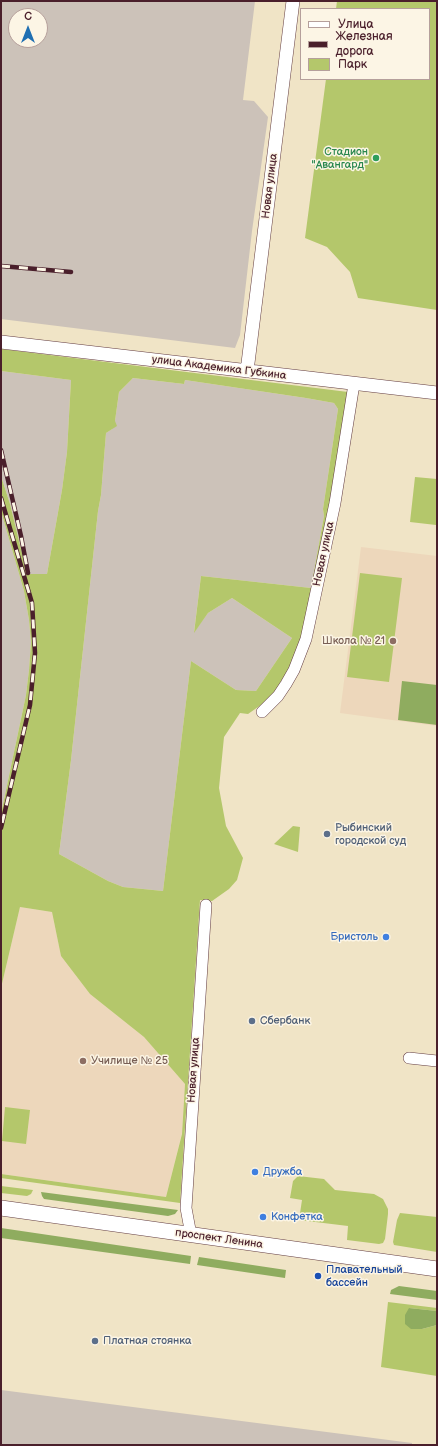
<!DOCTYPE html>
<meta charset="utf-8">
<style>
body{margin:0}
#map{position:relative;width:438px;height:1446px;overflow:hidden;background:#f0e4c6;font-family:"Balsamiq Sans",sans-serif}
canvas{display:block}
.frame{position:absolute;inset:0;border:2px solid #4a1f2b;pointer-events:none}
.legend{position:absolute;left:300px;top:8px;width:130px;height:72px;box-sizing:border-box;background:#fcf5e5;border:1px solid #b59f9b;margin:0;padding:5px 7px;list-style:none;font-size:12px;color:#4a1f2b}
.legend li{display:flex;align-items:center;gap:8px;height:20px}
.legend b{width:20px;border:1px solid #b59f9b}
.north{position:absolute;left:8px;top:8px;width:40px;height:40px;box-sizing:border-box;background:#fcf5e5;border:1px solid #b59f9b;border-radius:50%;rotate:0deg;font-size:11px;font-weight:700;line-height:16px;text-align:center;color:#4a1f2b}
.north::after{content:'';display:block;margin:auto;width:14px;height:18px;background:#1f6fb2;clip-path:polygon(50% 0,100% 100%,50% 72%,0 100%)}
</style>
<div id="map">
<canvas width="438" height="1446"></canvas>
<div class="frame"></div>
<ul class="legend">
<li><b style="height:5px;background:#fff"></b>Улица</li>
<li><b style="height:5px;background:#4a1f2b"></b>Железная дорога</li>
<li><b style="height:11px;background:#b4c76b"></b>Парк</li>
</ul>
<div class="north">С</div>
</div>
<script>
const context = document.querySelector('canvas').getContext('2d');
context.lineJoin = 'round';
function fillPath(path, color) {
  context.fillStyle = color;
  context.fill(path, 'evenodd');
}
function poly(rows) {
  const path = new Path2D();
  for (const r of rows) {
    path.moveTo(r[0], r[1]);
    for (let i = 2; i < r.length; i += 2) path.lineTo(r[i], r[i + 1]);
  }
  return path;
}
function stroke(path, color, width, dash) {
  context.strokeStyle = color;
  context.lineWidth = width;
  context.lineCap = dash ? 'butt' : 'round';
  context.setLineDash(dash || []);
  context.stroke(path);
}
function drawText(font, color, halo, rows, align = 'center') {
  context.font = font + ' "Balsamiq Sans",sans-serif';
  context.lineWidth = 3;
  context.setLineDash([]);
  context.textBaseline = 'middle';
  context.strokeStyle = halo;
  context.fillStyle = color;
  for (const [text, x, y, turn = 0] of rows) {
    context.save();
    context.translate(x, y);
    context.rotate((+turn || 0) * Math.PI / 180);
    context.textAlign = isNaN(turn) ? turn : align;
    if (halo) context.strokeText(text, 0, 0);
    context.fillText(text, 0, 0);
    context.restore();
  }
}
const built = poly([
 [361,547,437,556,437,726,340,713],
 [20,907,52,912,61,956,90,994,144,1037,185,1084,182,1133,166,1197,1,1174,1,988]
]);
const industrial = poly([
 [1,1,255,1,243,100,254,101,268,117,252,231,240,335,235,348,1,319],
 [16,16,40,16,40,40,16,40],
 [1,371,71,380,67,452,62,490,47,574,27,574,10,504,1,476],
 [133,378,184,384,185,380,306,398,334,403,338,409,323,509,324,516,311,588,201,576,194,632,208,613,232,598,292,638,256,691,236,690,191,661,163,891,123,887,108,881,59,854,71,760,98,511,101,495,106,433,112,429,115,421,119,392],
 [1,511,24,591,29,620,31,642,29,670,26,695,1,814],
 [1,1390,412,1443,412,1445,1,1445]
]);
const green = poly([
 [337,1,437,1,437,310,358,298,350,272,327,247,305,238,326,79,429,79,429,9,336,9],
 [1,349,348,392,331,500,301,638,289,668,275,692,268,700,248,714,240,713,224,737,219,788,226,826,243,858,237,880,229,889,212,901,200,900,180,1203,1,1178,1,1174,166,1197,182,1134,185,1084,144,1037,90,994,61,956,52,912,20,907,1,988,1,814,26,695,29,670,31,642,29,620,24,591,1,511,1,476,10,504,27,574,47,574,62,490,67,452,71,380,1,371],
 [133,378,184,384,185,380,306,398,334,403,338,409,323,509,324,516,311,588,201,576,194,633,208,613,232,598,292,638,256,691,236,690,191,661,163,891,123,887,108,881,59,854,71,760,98,511,101,495,106,433,117,426,115,421,119,392],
 [415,477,437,479,436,525,410,522],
 [360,573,402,578,389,682,347,677],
 [293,826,300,827,298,852,274,844],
 [5,1107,30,1110,26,1144,2,1141],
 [298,1176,324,1179,335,1190,374,1194,383,1199,388,1209,388,1214,385,1239,383,1243,379,1244,347,1240,348,1226,299,1220,302,1200,290,1198,293,1181],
 [1,1186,33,1190,31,1194,27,1196,1,1193],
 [400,1213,437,1217,437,1252,394,1245,393,1242,397,1220],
 [388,1302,437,1308,437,1311,409,1308,422,1329,437,1325,437,1376,381,1367]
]);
const forest = poly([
 [402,681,437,685,437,725,398,720],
 [41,1192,178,1210,175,1214,168,1216,44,1199,42,1196],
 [1,1228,191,1256,190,1264,1,1238],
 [199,1257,286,1270,285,1278,197,1265],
 [399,1286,437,1291,437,1300,390,1294,391,1290],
 [409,1308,437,1311,437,1325,422,1329,411,1329,405,1324,405,1315]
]);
const minor = poly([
 [262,712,278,696,286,684,294,670,306,639,335,503,354,384],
 [409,1058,437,1061],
 [191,1235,186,1208,206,905]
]);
const tertiary = poly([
 [1,342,437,393],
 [247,371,293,1]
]);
const secondary = poly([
 [1,1208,437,1269]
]);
const rail = poly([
 [1,266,71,272],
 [1,450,21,536,28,573],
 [1,498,32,603,35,653,30,705,1,828]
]);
const markers = [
 [376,158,4,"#2e9e5b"],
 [393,641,4,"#8d6e63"],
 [327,834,4,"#5c6f8a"],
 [386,937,4,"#3f7fe0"],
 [252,1021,4,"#5c6f8a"],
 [83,1061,4,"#8d6e63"],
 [255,1172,4,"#3f7fe0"],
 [263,1217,4,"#3f7fe0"],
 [318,1276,4,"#1a4fb4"],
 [95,1341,4,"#5c6f8a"]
];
const leisureNames = [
 ["Стадион",368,152],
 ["\"Авангард\"",368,165]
];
const streetNames = [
 ["Новая улица",270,186,-83],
 ["улица Академика Губкина",219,368,7],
 ["Новая улица",324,554,-78],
 ["Новая улица",194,1070,-86],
 ["проспект Ленина",219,1239,8]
];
const educationNames = [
 ["Школа № 21",385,641],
 ["Училище № 25",91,1061,"left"]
];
const serviceNames = [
 ["Рыбинский",335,828],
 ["городской суд",335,841],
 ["Сбербанк",260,1021],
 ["Платная стоянка",103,1341]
];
const shopNames = [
 ["Бристоль",378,937,"right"],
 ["Дружба",263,1172],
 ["Конфетка",271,1217]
];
const transitNames = [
 ["Плавательный",326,1270],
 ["бассейн",326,1283]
];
fillPath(built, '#edd7bb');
fillPath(industrial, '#ccc2b9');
fillPath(green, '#b4c76b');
fillPath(forest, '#8fac5f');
stroke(minor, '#633d42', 12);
stroke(tertiary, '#633d42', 14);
stroke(secondary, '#633d42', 16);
stroke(minor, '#fff', 11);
stroke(tertiary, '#fff', 13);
stroke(secondary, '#fff', 15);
stroke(rail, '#4a1f2b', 4.5);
stroke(rail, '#fcf5e5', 3, [9]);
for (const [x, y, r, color] of markers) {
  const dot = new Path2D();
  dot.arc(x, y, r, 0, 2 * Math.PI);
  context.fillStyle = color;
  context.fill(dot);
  stroke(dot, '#fcf5e5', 1.5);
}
drawText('11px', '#27864d', '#fcf5e5', leisureNames, 'right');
drawText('11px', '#4a1f2b', '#fcf5e5', streetNames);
drawText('11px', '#785e54', '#fcf5e5', educationNames, 'right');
drawText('11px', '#4e5e75', '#fcf5e5', serviceNames, 'left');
drawText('11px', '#366cbe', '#fcf5e5', shopNames, 'left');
drawText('11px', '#164399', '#fcf5e5', transitNames, 'left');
</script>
